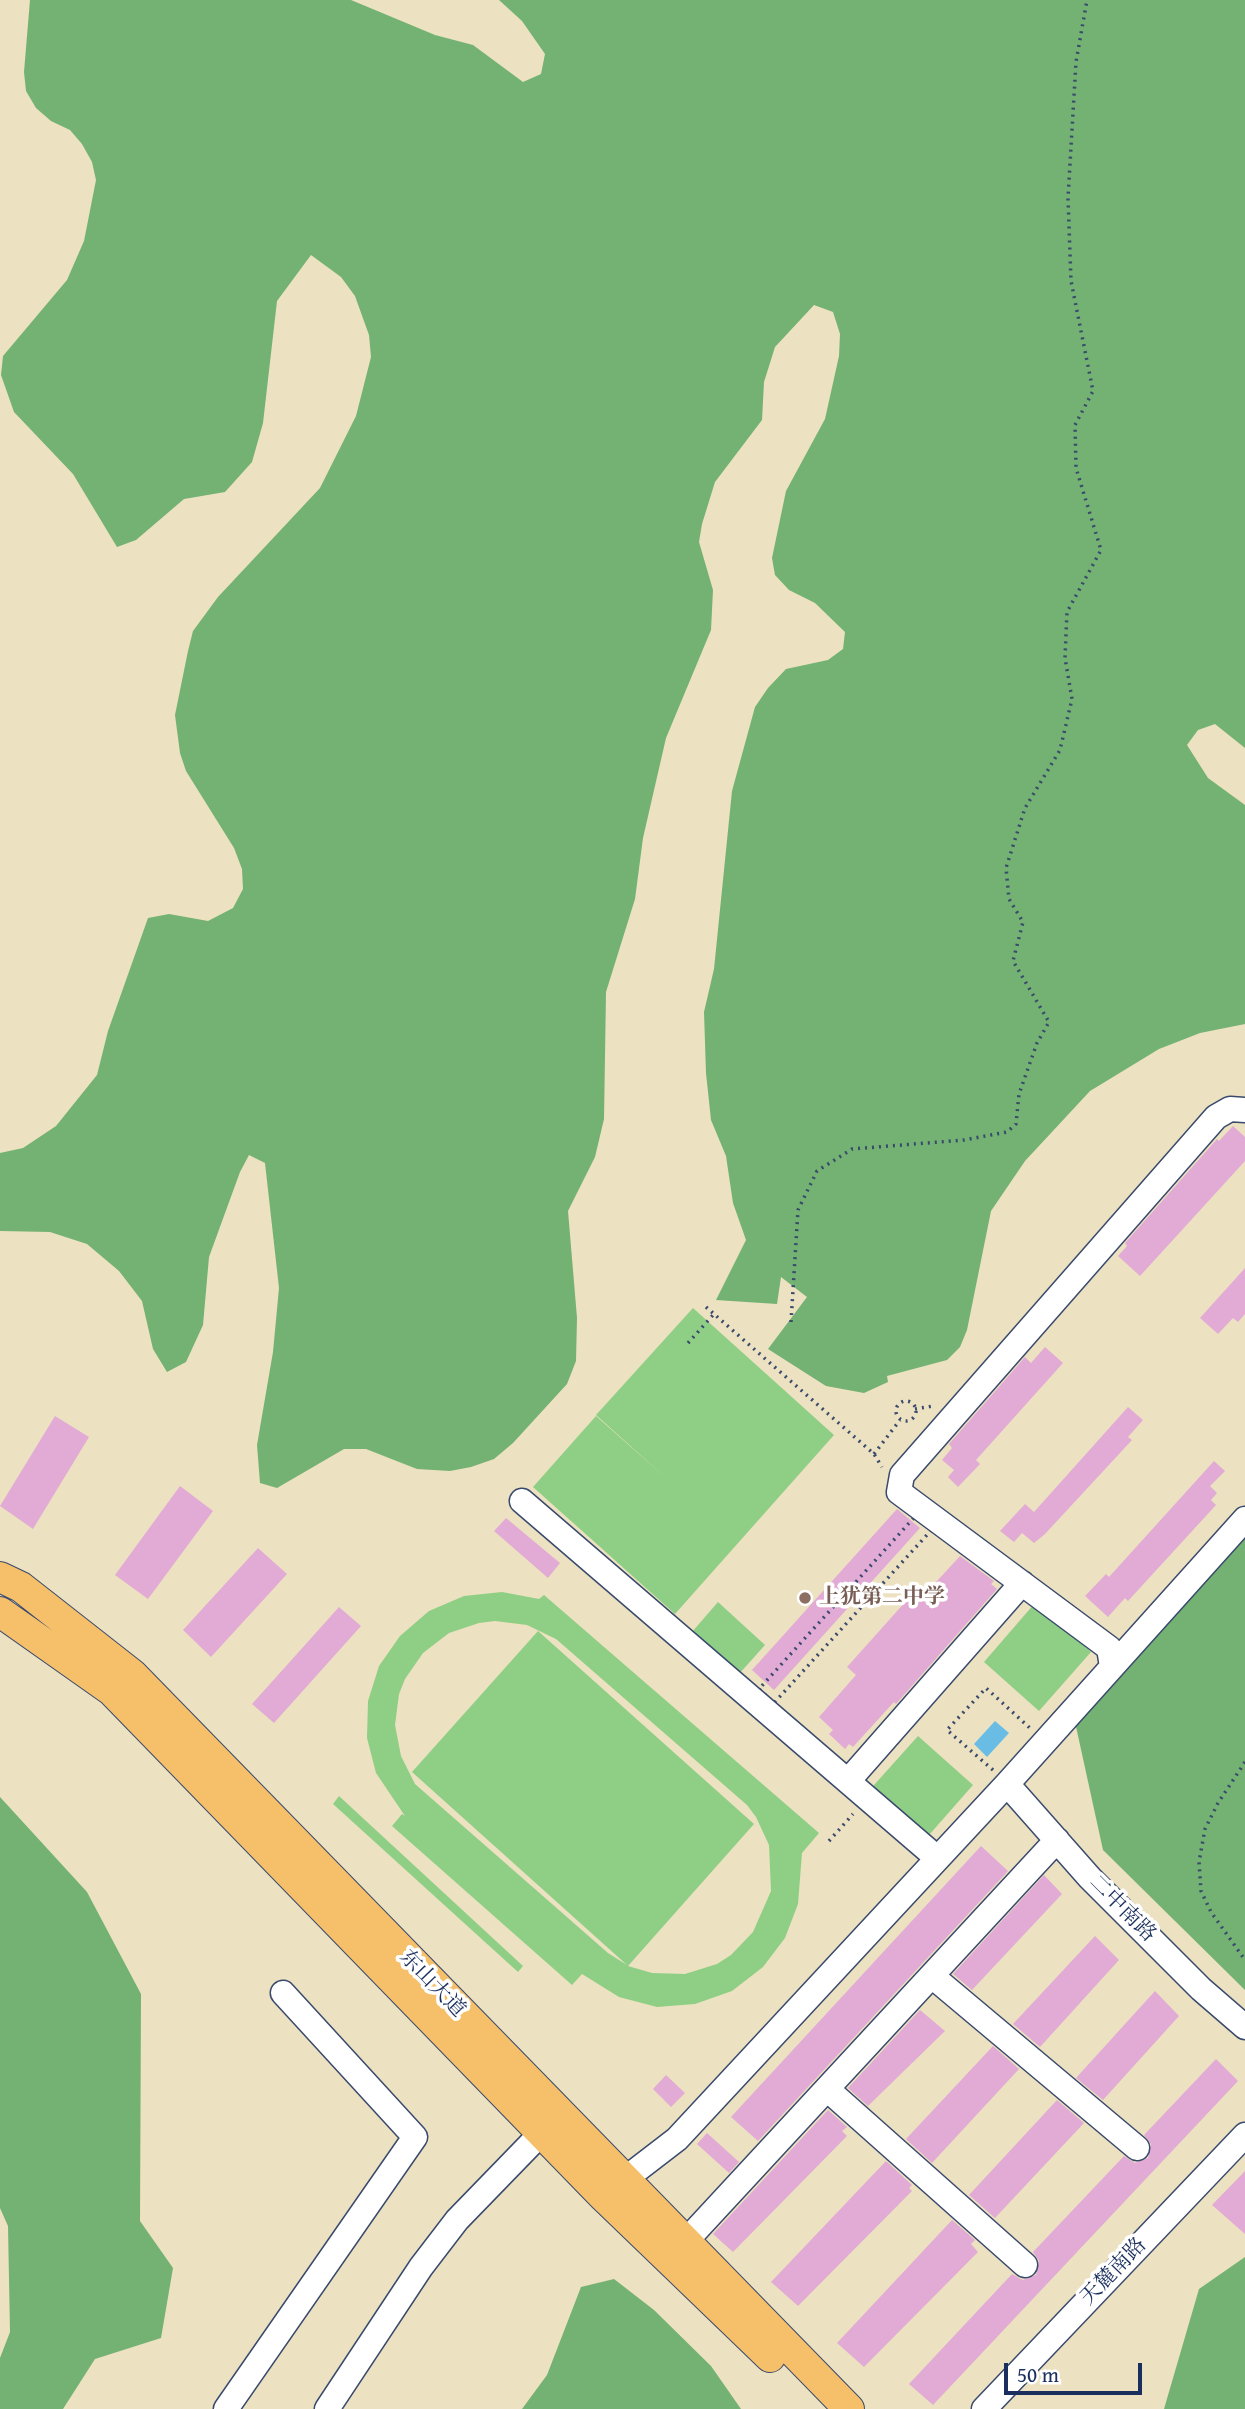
<!DOCTYPE html>
<meta charset="utf-8">
<style>
body{margin:0}
#map{position:relative;width:1245px;height:2409px;overflow:hidden;background:#ece1c0;font-family:"Gentium Book Plus",serif}
canvas{display:block}
.scale{position:absolute;left:1004px;top:2363px;width:138px;height:32px;box-sizing:border-box;border:4px solid #1b2f5e;border-top:0;padding-left:9px;font-size:21px;line-height:24px;white-space:nowrap;color:#1b2f5e;-webkit-text-stroke:5px #fff;paint-order:stroke}
</style>
<div id="map">
<canvas width="1245" height="2409"></canvas>
<div class="scale">50 m</div>
</div>
<script>
const context = document.querySelector('canvas').getContext('2d');
context.lineJoin = 'round';
function fillPath(path, color) {
  context.fillStyle = color;
  context.fill(path, 'evenodd');
}
function poly(rows) {
  const path = new Path2D();
  for (const r of rows) {
    if (r.length === 3) {
      path.moveTo(r[0] + r[2], r[1]);
      path.arc(r[0], r[1], r[2], 0, 2 * Math.PI);
      continue;
    }
    path.moveTo(r[0], r[1]);
    for (let i = 2; i < r.length; i += 2) path.lineTo(r[i], r[i + 1]);
  }
  return path;
}
function stroke(path, color, width, dash) {
  context.strokeStyle = color;
  context.lineWidth = width;
  context.lineCap = dash ? 'butt' : 'round';
  context.setLineDash(dash || []);
  context.stroke(path);
}
function drawText(font, color, halo, rows, align = 'center') {
  context.font = font + ' "Gentium Book Plus","Noto Serif SC",serif';
  context.lineWidth = 7;
  context.setLineDash([]);
  context.textBaseline = 'middle';
  context.strokeStyle = halo;
  context.fillStyle = color;
  for (const [text, x, y, turn = 0] of rows) {
    context.save();
    context.translate(x, y);
    context.rotate((+turn || 0) * Math.PI / 180);
    context.textAlign = isNaN(turn) ? turn : align;
    if (halo) context.strokeText(text, 0, 0);
    context.fillText(text, 0, 0);
    context.restore();
  }
}
const green = poly([
 [693,1308,834,1435,675,1614,533,1487,596,1416,667,1479,596,1415],
 [502,1592,539,1599,544,1595,819,1833,802,1853,798,1904,785,1938,763,1967,732,1991,695,2004,657,2007,619,1997,582,1974,572,1985,392,1826,402,1814,405,1816,376,1773,367,1738,368,1701,379,1666,400,1636,429,1611,464,1596],
 [495,1621,527,1625,556,1639,747,1805,756,1817,769,1845,771,1891,753,1932,731,1955,717,1964,685,1974,652,1973,628,1966,754,1824,538,1631,412,1772,627,1965,608,1953,415,1784,401,1756,395,1725,399,1694,405,1679,423,1653,449,1633,479,1623],
 [718,1602,765,1645,739,1674,692,1632],
 [1035,1603,1091,1652,1039,1711,984,1662],
 [918,1736,973,1785,922,1843,866,1794],
 [339,1796,523,1966,518,1972,333,1804]
]);
const forest = poly([
 [30,0,351,0,435,35,473,45,523,82,541,74,545,54,522,21,499,0,1245,0,1245,748,1215,724,1198,730,1187,745,1208,778,1245,805,1245,1024,1200,1033,1159,1049,1090,1091,1025,1161,991,1211,967,1330,960,1347,947,1360,887,1376,888,1382,864,1393,826,1386,768,1349,807,1297,781,1277,777,1304,716,1300,746,1240,733,1203,726,1156,711,1120,706,1073,704,1012,714,969,732,791,755,707,768,688,786,669,828,660,843,649,845,632,815,603,789,590,775,575,772,558,786,491,825,419,839,356,840,334,833,312,814,305,775,347,764,382,762,420,715,482,702,524,699,542,713,590,711,630,666,738,643,838,635,899,606,992,604,1119,595,1157,568,1211,577,1318,576,1361,567,1384,513,1443,494,1459,471,1467,450,1471,417,1469,366,1449,344,1449,277,1488,260,1483,257,1445,273,1352,279,1288,265,1163,249,1155,240,1172,209,1257,203,1325,186,1362,167,1372,153,1349,142,1301,119,1271,87,1244,50,1232,0,1231,0,1153,23,1148,56,1126,97,1075,108,1031,148,918,169,914,208,921,233,908,243,889,242,869,234,848,186,771,180,753,175,715,188,651,193,631,218,597,320,488,356,416,371,357,369,335,355,296,341,277,311,255,277,301,263,423,252,462,225,492,184,499,136,540,117,547,73,474,14,412,1,375,3,356,67,280,84,241,96,180,92,162,82,144,70,130,51,121,36,108,26,91,24,72],
 [1245,1532,1245,1990,1103,1850,1075,1722],
 [0,1797,87,1892,141,1994,140,2221,173,2268,161,2338,95,2359,63,2409,0,2409,0,2358,10,2332,8,2226,0,2208],
 [1245,2257,1245,2409,1164,2409,1199,2289],
 [614,2279,654,2310,711,2366,741,2409,522,2409,547,2375,581,2287]
]);
const water = poly([
 [995,1721,1009,1733,987,1757,974,1744]
]);
const building = poly([
 [1233,1126,1245,1137,1245,1161,1140,1276,1118,1256,1127,1246,1125,1243,1217,1139,1219,1141],
 [1245,1268,1245,1314,1238,1322,1233,1318,1218,1334,1200,1318],
 [1045,1347,1063,1363,976,1460,980,1464,958,1487,948,1477,954,1470,942,1460,952,1448,949,1444,1025,1357,1031,1363],
 [1128,1407,1143,1420,1128,1437,1132,1440,1045,1534,1034,1543,1022,1533,1014,1542,1000,1531,1025,1504,1034,1512],
 [55,1416,89,1437,33,1529,0,1506],
 [1214,1461,1225,1471,1210,1486,1217,1493,1211,1500,1216,1505,1128,1601,1125,1598,1108,1617,1085,1596,1106,1574,1109,1577],
 [180,1486,213,1511,148,1599,115,1575],
 [897,1509,920,1528,774,1690,752,1670],
 [506,1518,560,1563,548,1578,494,1531],
 [258,1548,287,1574,211,1657,183,1630],
 [960,1556,994,1581,991,1584,997,1589,896,1704,894,1702,853,1747,849,1744,845,1749,829,1734,833,1730,819,1717,856,1675,847,1667,907,1600,914,1606],
 [339,1607,361,1626,274,1723,252,1704],
 [981,1846,1008,1871,758,2141,731,2117],
 [1044,1875,1062,1894,972,1990,953,1974],
 [1095,1936,1119,1960,1040,2047,1013,2024],
 [1155,1991,1179,2016,1103,2100,1076,2078],
 [920,2010,945,2031,868,2106,848,2088],
 [993,2046,1019,2069,932,2163,906,2139],
 [1216,2059,1238,2081,933,2405,909,2384,1012,2274,1023,2280,1036,2275,1039,2261,1033,2252,1124,2156,1135,2163,1148,2158,1151,2144,1144,2135],
 [666,2075,685,2093,671,2107,653,2089],
 [1057,2100,1084,2123,995,2218,969,2195],
 [828,2110,847,2127,842,2131,847,2136,733,2252,713,2234],
 [707,2133,739,2162,729,2173,697,2144],
 [886,2161,912,2185,909,2188,912,2191,798,2306,771,2282],
 [1245,2171,1245,2234,1212,2205],
 [952,2220,975,2240,971,2244,978,2252,864,2367,837,2343]
]);
const path = poly([
 [706,1307,874,1454,882,1467],
 [791,1322,798,1210,817,1171,852,1149,964,1140,1007,1132,1016,1124,1019,1094,1037,1043,1049,1022,1013,961,1023,922,1009,899,1006,868,1025,808,1060,750,1072,699,1065,658,1067,612,1101,550,1076,468,1075,425,1093,391,1071,281,1068,198,1076,62,1087,0],
 [688,1343,714,1314],
 [906,1411,10],
 [915,1409,933,1406],
 [874,1454,900,1420],
 [920,1511,936,1525,774,1703,759,1689,920,1511],
 [1245,1762,1218,1803,1205,1829,1199,1862,1201,1891,1211,1912,1245,1960],
 [993,1770,947,1730,986,1688,1031,1729],
 [829,1841,853,1814]
]);
const minor = poly([
 [522,1501,937,1858],
 [1112,1667,1109,1648,899,1492,902,1475,1216,1117,1230,1109,1245,1110],
 [848,1781,1022,1583],
 [1007,1784,1090,1878,1201,1989,1245,2027],
 [932,1976,1137,2148],
 [827,2089,1025,2265],
 [612,2189,677,2139,1007,1784,1245,1519],
 [685,2242,1057,1840],
 [226,2409,415,2137,283,1993],
 [327,2409,421,2267,457,2220,554,2120],
 [984,2409,1245,2135]
]);
const major = poly([
 [0,1577,21,1587,132,1674,849,2409],
 [0,1612,112,1691,604,2197,770,2357]
]);
const markers = [
 [805,1598,7,"#8d6e63"]
];
const educationNames = [
 ["上犹第二中学",819,1598]
];
const streetNames = [
 ["二中南路",1122,1909,45],
 ["东山大道",432,1984,46],
 ["天麓南路",1114,2272,-46]
];
fillPath(green, '#8fcf85');
fillPath(forest, '#73b272');
fillPath(water, '#69bde5');
fillPath(building, '#e2abd5');
stroke(minor, '#3a4a6d', 27);
stroke(major, '#3a4a6d', 32);
stroke(path, '#3a4a6d', 3.5, [2, 5]);
stroke(minor, '#fff', 24);
stroke(major, '#f6c06b', 30);
for (const [x, y, r, color] of markers) {
  const dot = new Path2D();
  dot.arc(x, y, r, 0, 2 * Math.PI);
  context.fillStyle = color;
  context.fill(dot);
  stroke(dot, '#fff', 2.5);
}
drawText('bold 21px', '#785e54', '#fff', educationNames, 'left');
drawText('21px', '#1b2f5e', '#fff', streetNames);
</script>
